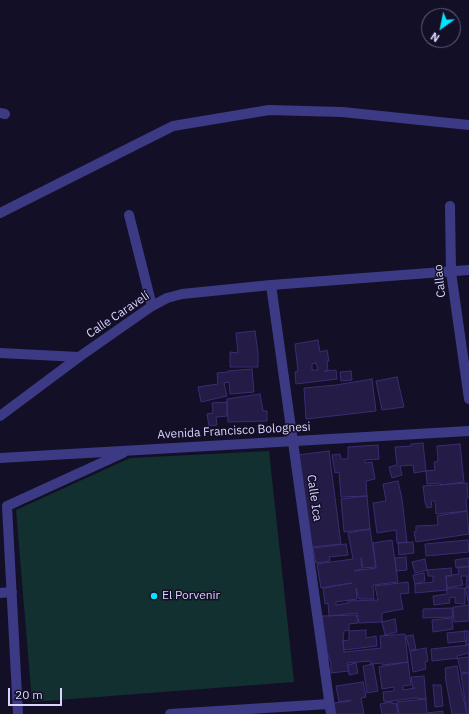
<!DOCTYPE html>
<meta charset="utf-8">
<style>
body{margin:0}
#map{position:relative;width:469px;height:714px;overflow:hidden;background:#130f26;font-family:"IBM Plex Sans",sans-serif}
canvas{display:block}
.north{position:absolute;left:421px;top:8px;width:40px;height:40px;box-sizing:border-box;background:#130f26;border:1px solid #625e7d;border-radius:50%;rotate:213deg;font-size:11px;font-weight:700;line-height:16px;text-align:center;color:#d9d4ff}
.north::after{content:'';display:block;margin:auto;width:14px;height:18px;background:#00e5ff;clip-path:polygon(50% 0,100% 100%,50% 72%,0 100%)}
.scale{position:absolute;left:8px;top:688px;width:54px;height:18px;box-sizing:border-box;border:2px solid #d9d4ff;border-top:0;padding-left:5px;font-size:12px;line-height:14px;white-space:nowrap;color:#d9d4ff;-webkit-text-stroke:3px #130f26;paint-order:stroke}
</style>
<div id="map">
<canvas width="469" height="714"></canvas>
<div class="north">N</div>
<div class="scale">20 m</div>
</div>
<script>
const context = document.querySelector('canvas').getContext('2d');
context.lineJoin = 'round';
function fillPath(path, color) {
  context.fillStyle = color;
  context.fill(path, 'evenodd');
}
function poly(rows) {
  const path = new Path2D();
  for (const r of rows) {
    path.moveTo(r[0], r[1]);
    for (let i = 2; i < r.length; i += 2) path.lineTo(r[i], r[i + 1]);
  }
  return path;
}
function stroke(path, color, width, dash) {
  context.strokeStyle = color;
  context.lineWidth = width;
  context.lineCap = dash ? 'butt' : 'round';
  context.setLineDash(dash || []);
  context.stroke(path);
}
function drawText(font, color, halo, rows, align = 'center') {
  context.font = font + ' "IBM Plex Sans",sans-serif';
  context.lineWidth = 3;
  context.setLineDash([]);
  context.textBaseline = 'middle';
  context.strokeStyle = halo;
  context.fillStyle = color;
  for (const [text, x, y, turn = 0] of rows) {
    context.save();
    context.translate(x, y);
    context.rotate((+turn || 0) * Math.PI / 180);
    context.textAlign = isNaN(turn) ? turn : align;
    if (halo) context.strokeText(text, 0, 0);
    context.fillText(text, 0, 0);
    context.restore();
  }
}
const green = poly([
 [269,451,294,682,32,702,16,510,130,458]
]);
const building = poly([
 [255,331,258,353,258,367,230,367,230,352,238,353,236,333,255,331],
 [318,340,320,352,327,350,329,361,327,361,328,371,324,371,336,370,337,379,296,384,295,372,298,371,295,344,318,340],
 [316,363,318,370,312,370,312,364,316,363],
 [252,369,254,392,230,394,229,382,224,383,227,396,201,402,198,387,218,384,217,373,228,372,228,371,252,369],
 [351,371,352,380,341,381,340,372,351,371],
 [397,377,404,407,382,410,376,381,397,377],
 [372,379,376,411,306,419,304,388,336,385,372,379],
 [260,394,263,411,267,411,267,421,228,422,227,399,260,394],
 [227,402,227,416,216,417,217,425,209,426,207,414,213,413,212,403,227,402],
 [423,443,426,471,414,473,413,465,400,466,402,475,392,478,389,467,397,465,395,447,411,446,411,444,423,443],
 [460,444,464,482,441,485,440,483,427,484,426,471,435,470,434,462,438,461,437,446,460,444],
 [378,445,379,459,365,460,365,463,372,462,375,479,366,481,367,496,341,497,339,472,335,473,332,455,340,454,341,459,348,459,348,447,378,445],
 [329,451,341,544,311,547,298,455,329,451],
 [398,481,402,499,407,542,397,543,396,530,377,533,373,503,386,501,383,484,398,481],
 [467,483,468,498,466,499,467,511,436,514,435,501,431,501,432,507,427,508,425,502,423,486,467,483],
 [367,496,370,529,344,532,341,499,367,496],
 [467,511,469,534,416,542,414,532,416,531,416,526,438,525,437,516,467,511],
 [370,529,376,567,363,568,361,558,362,569,354,571,376,568,373,543,392,540,398,582,373,585,374,599,359,599,356,588,357,599,336,602,336,605,348,603,348,601,378,600,375,586,408,582,409,593,400,594,403,609,382,613,382,622,359,623,357,613,329,616,328,603,325,604,323,588,352,583,321,588,317,564,353,559,348,533,370,529],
 [468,540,469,552,426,556,425,544,468,540],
 [413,542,414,553,399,555,398,543,413,542],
 [346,544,348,555,329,557,330,561,316,563,313,548,346,544],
 [406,557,407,570,396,571,395,558,406,557],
 [469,558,469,566,456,568,455,560,469,558],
 [425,559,427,570,415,573,412,562,425,559],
 [458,567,469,567,469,587,466,586,467,576,461,576,463,585,447,588,446,576,459,574,458,567],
 [451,568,452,576,446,576,447,590,415,593,415,584,433,582,433,576,428,576,427,570,451,568],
 [424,573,425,581,415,584,413,575,424,573],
 [469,587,469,621,454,622,453,607,469,605,465,588,469,587],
 [447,588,465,588,465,604,455,603,455,597,449,598,450,603,434,605,433,596,447,594,447,588],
 [452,608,453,617,423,618,423,609,452,608],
 [356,615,358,623,349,624,349,630,344,631,343,641,344,652,381,648,380,636,405,634,408,662,382,665,382,663,371,664,370,661,347,663,349,671,331,673,331,664,327,652,322,616,356,615],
 [452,618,453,629,433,632,432,620,452,618],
 [395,619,397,632,385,635,382,622,395,619],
 [366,630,366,638,376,636,377,646,344,650,343,641,349,640,349,631,366,630],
 [464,631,469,631,469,644,466,645,464,631],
 [466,631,467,641,448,643,447,633,466,631],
 [413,635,416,649,410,651,406,636,413,635],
 [469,645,469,657,432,661,431,649,469,645],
 [426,648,428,661,425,662,426,669,413,672,410,651,426,648],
 [469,653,469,672,461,673,457,656,469,653],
 [408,662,411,685,403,686,403,690,415,688,413,688,411,677,424,676,426,699,415,698,384,702,383,692,394,691,394,687,382,689,379,667,408,662],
 [356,663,358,673,349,675,348,665,356,663],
 [373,664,378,691,367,693,363,666,373,664],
 [457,666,460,684,467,714,452,714,445,676,446,676,445,668,457,666],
 [469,673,469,714,467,714,461,674,469,673],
 [363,682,366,697,361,698,364,714,335,714,334,703,351,701,351,700,339,702,336,686,363,682],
 [433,685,441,685,443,706,435,707,433,685],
 [426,699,427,713,443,711,443,714,399,714,397,702,426,699],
 [392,702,392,704,396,703,398,714,382,714,380,704,392,702]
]);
const service = poly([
 [0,113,5,114],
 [0,213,173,126,269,110,342,112,469,125]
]);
const minor = poly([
 [450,206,451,272,469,399],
 [129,215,152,306],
 [271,285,469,270],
 [0,353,79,357],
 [0,458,469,431],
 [0,593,12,592],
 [18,714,7,506,123,453],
 [170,714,329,704]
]);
const tertiary = poly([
 [0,416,79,357,152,306,167,298,182,294,271,285,331,714]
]);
const markers = [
 [154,596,4,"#00e5ff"]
];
const streetNames = [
 ["Callao",440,281,-96],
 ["Calle Caravelí",118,315,-34],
 ["Avenida Francisco Bolognesi",234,431,-3],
 ["Calle Ica",314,498,82]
];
const poiNames = [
 ["El Porvenir",162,596]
];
fillPath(green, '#12302f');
fillPath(building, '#241b47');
stroke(building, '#3b2d73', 1);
stroke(service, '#3d3a85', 10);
stroke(minor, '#3d3a85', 10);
stroke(tertiary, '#3d3a85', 10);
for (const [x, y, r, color] of markers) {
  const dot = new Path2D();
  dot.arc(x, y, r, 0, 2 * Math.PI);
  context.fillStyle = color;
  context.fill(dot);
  stroke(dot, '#130f26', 1.5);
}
drawText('12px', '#d9d4ff', '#130f26', streetNames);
drawText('12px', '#d9d4ff', '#130f26', poiNames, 'left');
</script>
